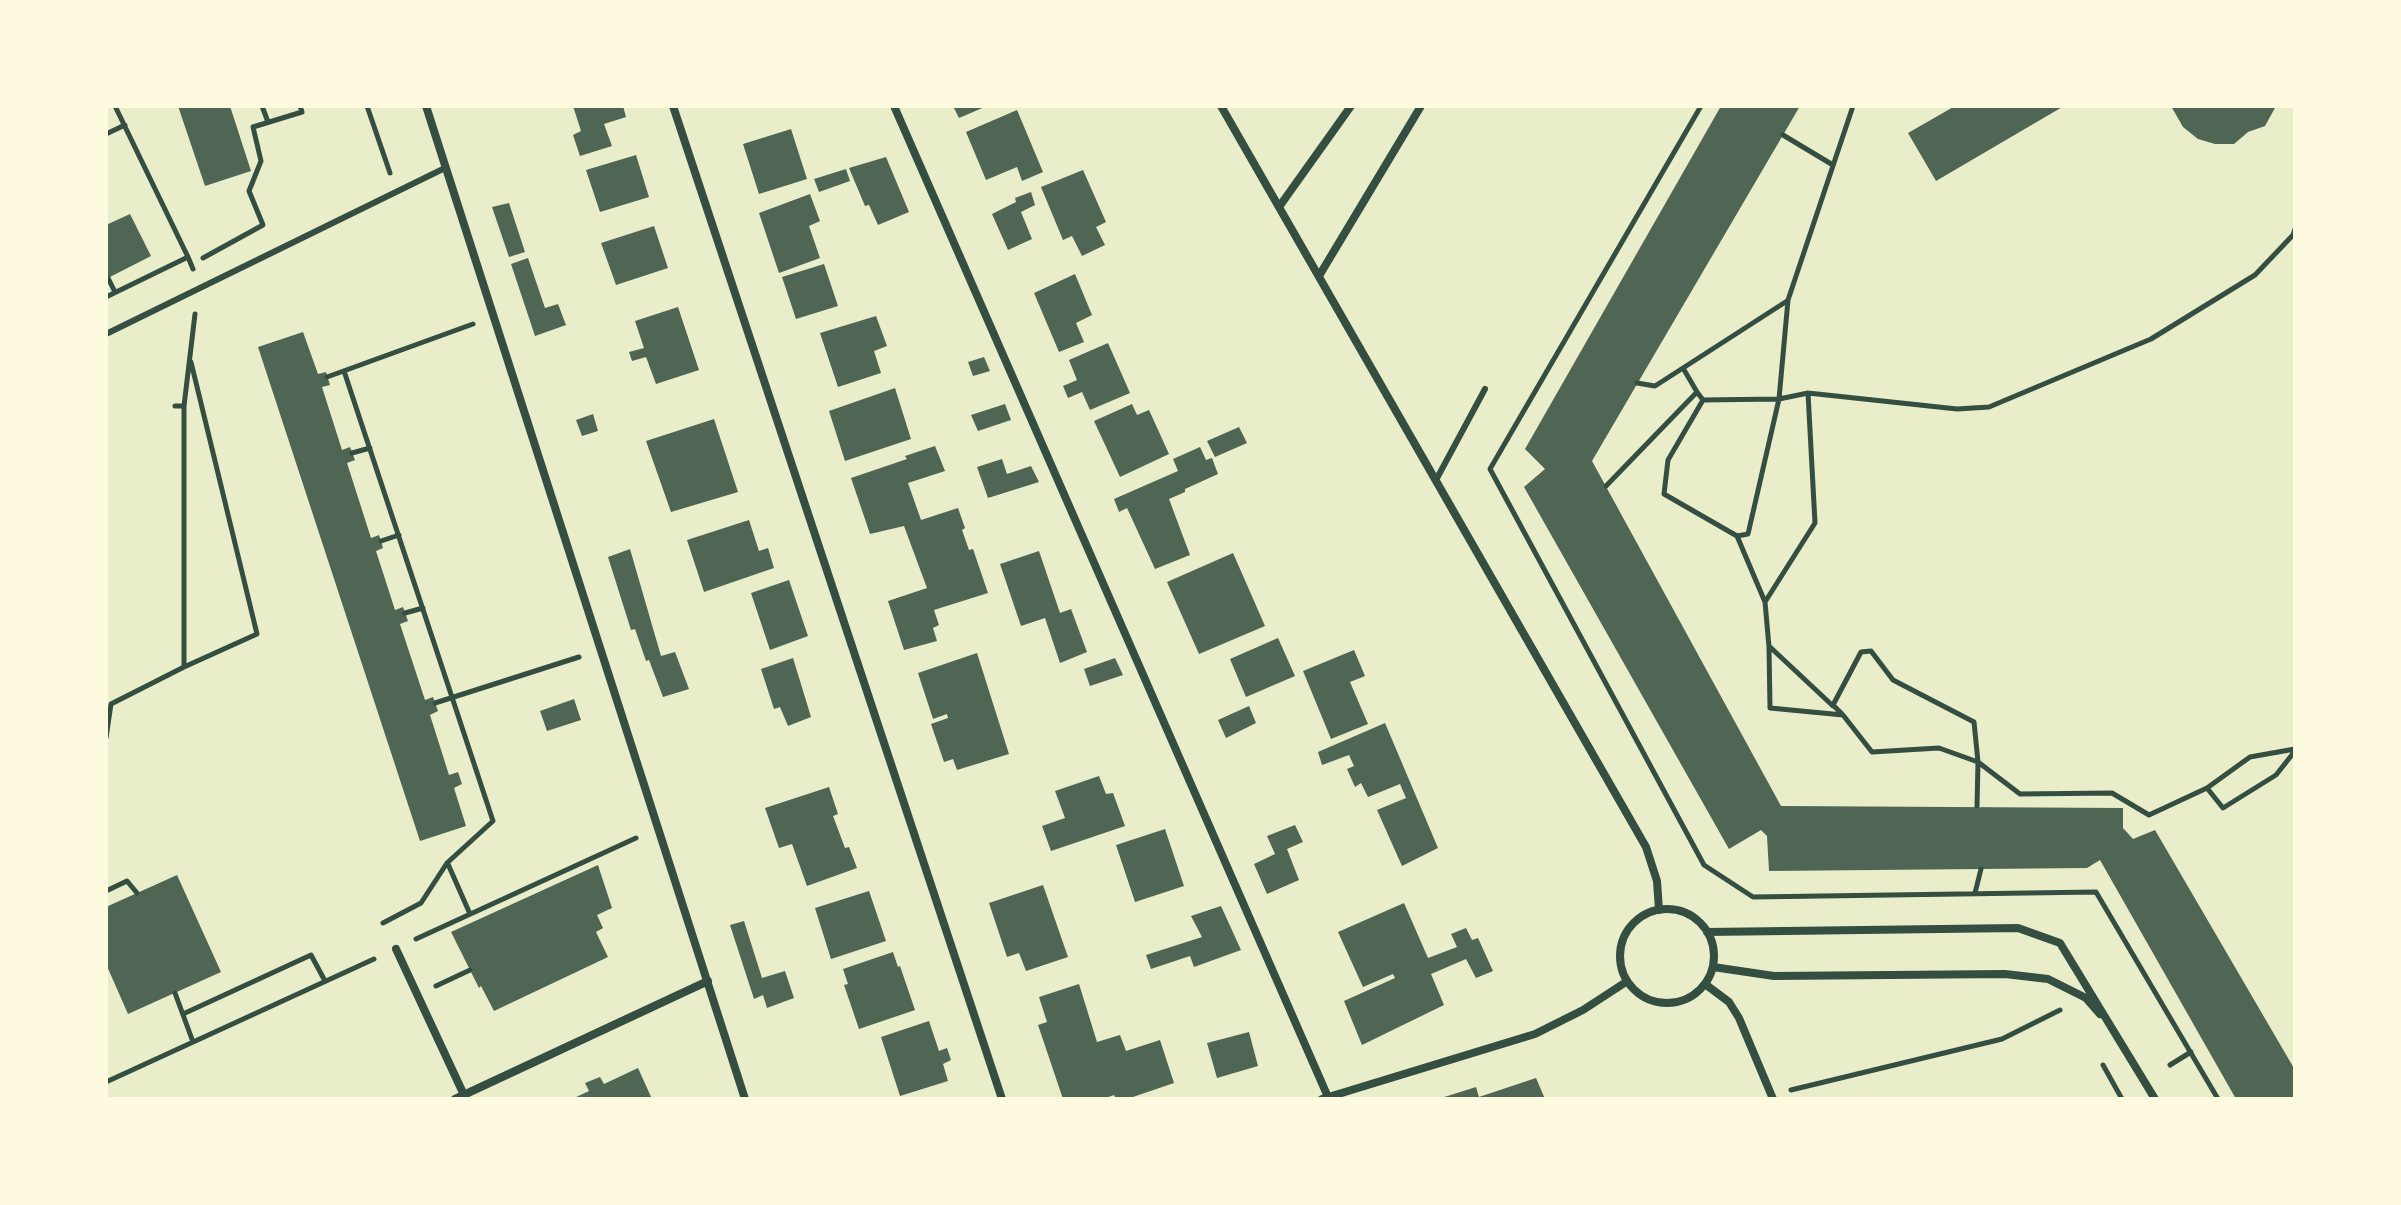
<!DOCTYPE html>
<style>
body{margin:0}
#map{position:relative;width:2401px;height:1205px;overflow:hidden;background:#e9edc9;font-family:"Public Sans",sans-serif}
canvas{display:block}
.frame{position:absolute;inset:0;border:108px solid #fefae0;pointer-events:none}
</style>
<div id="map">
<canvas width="2401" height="1205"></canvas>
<div class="frame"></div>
</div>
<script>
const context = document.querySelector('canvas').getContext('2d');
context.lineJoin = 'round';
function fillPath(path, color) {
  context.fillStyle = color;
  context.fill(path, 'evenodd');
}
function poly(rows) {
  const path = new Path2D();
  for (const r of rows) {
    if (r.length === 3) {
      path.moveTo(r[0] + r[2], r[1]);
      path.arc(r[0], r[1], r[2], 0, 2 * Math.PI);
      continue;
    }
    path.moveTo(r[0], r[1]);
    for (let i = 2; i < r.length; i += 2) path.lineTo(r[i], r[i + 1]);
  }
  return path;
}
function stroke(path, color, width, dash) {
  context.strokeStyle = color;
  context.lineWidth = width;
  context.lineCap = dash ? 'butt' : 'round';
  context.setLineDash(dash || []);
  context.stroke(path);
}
const building = poly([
 [178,106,230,106,251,171,205,186],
 [573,106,623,106,626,117,604,124,612,146,580,156,573,135,581,131],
 [953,106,987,106,959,118],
 [1721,106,1800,106,1592,461,1781,806,2123,808,2123,828,2133,839,2155,830,2295,1070,2295,1099,2236,1099,2100,860,2087,868,1769,871,1767,836,1761,830,1729,849,1524,487,1545,469,1525,449],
 [1955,106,2064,106,1936,181,1908,133],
 [2171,106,2276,106,2265,126,2248,132,2234,144,2215,144,2198,139,2183,127],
 [1017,110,1043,172,1022,181,1017,167,986,180,966,132],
 [791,129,807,179,759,194,743,144],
 [636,155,649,197,600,212,586,170],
 [886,157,909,212,878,225,869,205,865,206,849,168],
 [846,169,850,181,819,192,814,179],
 [1083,170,1106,222,1096,227,1105,245,1082,256,1072,236,1063,240,1041,187],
 [1031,192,1035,205,1021,212,1032,239,1008,250,992,214,1016,202,1015,198],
 [810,194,820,221,809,226,820,258,779,273,759,213],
 [509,203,525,252,509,257,492,207],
 [130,214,151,256,106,279,106,225],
 [654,226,668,268,616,285,601,243],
 [528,258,545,308,558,304,566,325,535,336,511,264],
 [824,264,838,306,796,319,782,277],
 [1075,274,1092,315,1076,323,1084,342,1059,352,1034,293],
 [678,307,699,370,656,384,646,357,632,361,629,352,644,348,635,321],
 [876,316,887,346,874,351,881,373,838,387,820,333],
 [303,332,318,374,326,372,330,385,322,387,342,450,350,447,355,460,347,463,371,538,379,535,381,541,383,548,376,551,395,610,403,607,408,621,400,624,425,700,433,697,438,711,430,715,449,775,458,772,462,784,454,788,466,826,420,841,258,347],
 [1108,343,1130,393,1090,410,1082,392,1068,398,1063,386,1077,380,1069,360],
 [984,357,990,371,973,376,968,362],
 [895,388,911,439,845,461,829,411],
 [1005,404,1011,420,978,431,971,415],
 [1132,404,1137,415,1149,410,1169,454,1120,477,1094,421],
 [593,414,598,431,582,436,576,420],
 [714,419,738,492,671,512,646,441],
 [1239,427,1247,443,1215,457,1207,441],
 [935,446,945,471,908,483,921,520,958,508,965,528,962,530,969,550,973,549,988,593,934,610,939,625,933,628,937,641,904,650,888,601,927,588,904,526,870,534,851,478,907,459,905,456],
 [1200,447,1206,460,1212,458,1218,474,1185,489,1185,492,1169,499,1190,555,1155,569,1127,508,1119,512,1114,499,1178,471,1173,459],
 [1002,459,1007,474,1031,466,1039,482,988,498,977,467],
 [749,520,759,551,768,548,774,568,704,592,687,540],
 [630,549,661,656,675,652,689,689,663,697,649,660,646,661,635,629,631,630,608,557],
 [1039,551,1060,613,1071,609,1087,652,1060,663,1045,618,1021,626,1000,564],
 [1233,553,1265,626,1199,654,1167,582],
 [789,580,808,636,770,650,751,593],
 [1278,638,1295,676,1246,697,1230,659],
 [1354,650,1365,676,1350,682,1368,724,1331,739,1303,671],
 [977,653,1009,754,957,770,953,759,944,762,931,724,948,718,947,714,933,719,918,673],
 [793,658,811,717,788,726,780,707,774,709,761,669],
 [1115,658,1123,675,1090,686,1084,669],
 [574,699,581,720,547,731,540,711],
 [1249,706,1256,723,1226,738,1218,720],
 [1385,723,1438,848,1402,866,1377,810,1406,798,1400,784,1368,797,1361,783,1355,787,1347,769,1354,766,1349,755,1322,765,1318,752],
 [1099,776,1106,794,1113,793,1125,826,1051,851,1042,826,1065,818,1055,791],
 [829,787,838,814,833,816,845,848,849,847,857,868,807,886,792,844,779,848,765,808],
 [1295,825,1303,842,1287,849,1299,880,1267,894,1254,864,1275,854,1267,836],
 [1165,829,1184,886,1135,902,1116,845],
 [598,865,612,908,597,915,603,928,596,932,608,957,494,1011,481,986,479,988,451,932],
 [177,875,221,972,128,1014,106,964,106,907],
 [1043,885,1068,957,1026,971,1019,953,1007,957,989,903],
 [869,891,886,941,831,959,815,908],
 [1404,903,1428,958,1457,947,1451,934,1466,928,1472,940,1478,938,1493,971,1476,978,1466,959,1431,974,1444,1005,1362,1045,1344,1001,1395,978,1393,974,1363,987,1338,932],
 [1221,906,1241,950,1194,967,1190,956,1151,969,1146,955,1202,937,1191,916],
 [744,921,762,978,785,971,794,998,767,1008,763,995,754,999,730,925],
 [893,952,898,967,900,966,915,1010,859,1029,844,985,848,984,843,969],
 [1079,984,1097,1042,1120,1035,1126,1051,1160,1040,1174,1083,1127,1099,1116,1099,1114,1095,1103,1099,1063,1099,1038,1025,1047,1022,1039,997],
 [929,1021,939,1051,947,1048,951,1060,943,1064,948,1081,900,1096,881,1037],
 [1249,1032,1258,1066,1217,1078,1207,1043],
 [638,1068,652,1099,572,1099,589,1091,585,1083,600,1077,604,1084],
 [1536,1078,1545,1099,1438,1099,1476,1087,1479,1097]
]);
const path = poly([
 [262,106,268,122],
 [367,106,390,173],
 [1701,106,1490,469,1704,865,1753,897,2096,892,2218,1099],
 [1853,106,1788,300,1779,399,1748,534,1737,536,1765,602,1769,647,1770,708,1843,715,1872,752,1939,748,1978,762,2020,794,2112,793,2149,815,2207,788,2250,757,2295,749],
 [106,134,125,125],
 [1783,135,1833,165],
 [188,257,193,269],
 [203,258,263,225,249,191,261,161,253,127,302,112,300,106],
 [108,278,115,292],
 [106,297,188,257,115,106],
 [1683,368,1787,301],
 [344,371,493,821,447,863,421,903,383,923],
 [327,377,473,324],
 [1637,383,1655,386,1683,368,1697,392],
 [1808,393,1957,409,1989,407,2151,339,2255,275,2293,235,2295,229],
 [175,406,184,406],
 [352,453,370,448],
 [1606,486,1697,392,1703,400],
 [1737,536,1664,494,1668,460,1703,400,1779,399,1808,393,1815,523,1765,602],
 [381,541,399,535],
 [405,613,423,608],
 [1770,647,1833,706],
 [184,667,257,634,191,362],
 [435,703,579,657],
 [1842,714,1833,705,1861,652,1871,651,1893,680,1974,722,1978,762,1977,806],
 [106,738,111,704,184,667,184,406,195,314],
 [2207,788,2223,808,2276,775,2295,751],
 [448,864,470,914],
 [106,891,127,881,137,893],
 [1975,893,1981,869],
 [416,939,636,838],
 [436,986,470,970],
 [175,993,193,1042],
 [183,1014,311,955,325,981],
 [2103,1065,2122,1099],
 [2170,1065,2191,1052],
 [106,1082,374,959],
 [1791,1090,2002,1039,2060,1010]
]);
const service = poly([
 [106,334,445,168],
 [1436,480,1485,389]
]);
const minor = poly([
 [426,106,745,1099],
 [673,106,1002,1099],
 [894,106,1328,1097],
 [1221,106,1646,847,1657,881,1659,910],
 [1279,207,1351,106],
 [1319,276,1421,106],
 [1667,956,47],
 [1707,932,2018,928,2060,943,2155,1099],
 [396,949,464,1095],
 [1713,967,1774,976,2005,974,2048,979,2086,998,2100,1014],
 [1705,984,1729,1002,1739,1018,1773,1099],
 [455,1099,708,981],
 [1322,1099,1535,1034,1583,1010,1626,982]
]);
fillPath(building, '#4f6655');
stroke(path, '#344e41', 5);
stroke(service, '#344e41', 6);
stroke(minor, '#344e41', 8);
</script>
